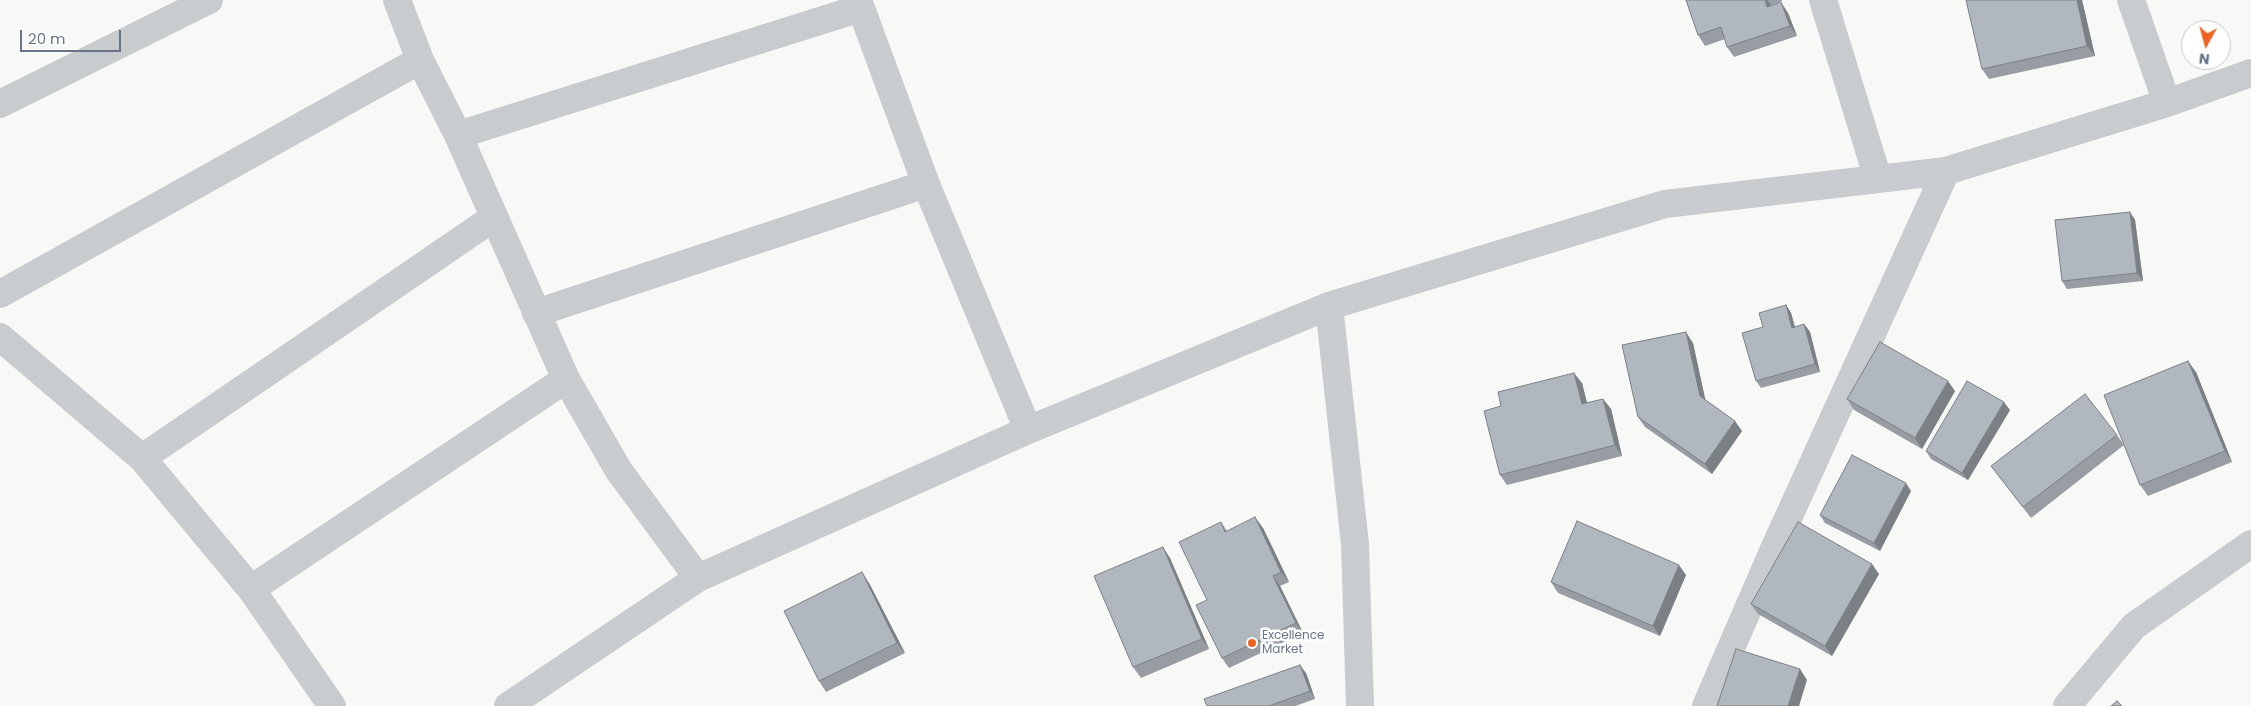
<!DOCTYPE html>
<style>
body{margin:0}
#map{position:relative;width:2251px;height:706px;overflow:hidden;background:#f8f9f6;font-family:Poppins,sans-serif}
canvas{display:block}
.north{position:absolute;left:2181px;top:20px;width:50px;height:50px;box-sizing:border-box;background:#fff;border:1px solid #c1c8d0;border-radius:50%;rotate:187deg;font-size:14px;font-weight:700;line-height:20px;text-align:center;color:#657689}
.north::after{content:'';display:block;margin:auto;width:18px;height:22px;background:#ef621f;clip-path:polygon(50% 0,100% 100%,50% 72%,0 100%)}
.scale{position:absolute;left:20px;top:30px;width:101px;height:22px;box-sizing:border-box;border:2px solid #657689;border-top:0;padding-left:6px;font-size:15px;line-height:18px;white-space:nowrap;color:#657689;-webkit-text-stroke:4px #fff;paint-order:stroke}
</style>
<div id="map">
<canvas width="2251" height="706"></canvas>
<div class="north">N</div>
<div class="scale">20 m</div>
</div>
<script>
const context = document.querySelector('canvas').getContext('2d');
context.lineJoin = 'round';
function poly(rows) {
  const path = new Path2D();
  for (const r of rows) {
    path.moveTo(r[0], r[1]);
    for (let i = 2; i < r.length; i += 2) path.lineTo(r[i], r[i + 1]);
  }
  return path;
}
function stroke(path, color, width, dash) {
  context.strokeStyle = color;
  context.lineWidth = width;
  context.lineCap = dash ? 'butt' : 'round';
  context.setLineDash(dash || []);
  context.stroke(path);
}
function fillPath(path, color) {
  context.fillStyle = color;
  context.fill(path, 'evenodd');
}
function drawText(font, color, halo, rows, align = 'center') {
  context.font = font + ' Poppins,sans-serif';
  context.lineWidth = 5;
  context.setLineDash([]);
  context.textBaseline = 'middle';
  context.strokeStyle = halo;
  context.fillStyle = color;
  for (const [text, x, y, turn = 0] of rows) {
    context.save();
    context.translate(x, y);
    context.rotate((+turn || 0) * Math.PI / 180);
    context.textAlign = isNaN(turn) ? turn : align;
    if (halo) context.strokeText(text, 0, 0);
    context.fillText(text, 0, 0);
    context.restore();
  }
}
const street = poly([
 [397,0,420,60,458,135,566,379,619,471,698,578],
 [858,0,926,184,1028,430],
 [1823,0,1878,179],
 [2131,0,2167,103],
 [0,104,209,0],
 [458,135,861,8],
 [0,294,420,60],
 [1329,306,1355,544,1360,706],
 [536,313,926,184],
 [0,337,142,458,251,589,332,706],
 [142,458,493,218],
 [251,589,566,379],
 [508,706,698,578,1028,430,1329,306,1665,204,1946,171,2167,103,2251,73],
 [1706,706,1774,549,1946,171],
 [2067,706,2134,626,2251,544]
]);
const wall = poly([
 [1686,0,1782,0,1782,1,1771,5,1771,6,1788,13,1797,36,1734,57,1727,47,1725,39,1705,46,1698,35],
 [1966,0,2082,0,2095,56,1989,79,1982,69],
 [2130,212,2135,220,2143,281,2067,289,2062,281],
 [1786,305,1791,313,1795,327,1804,324,1810,332,1820,372,1761,388,1756,381,1763,327],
 [1693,343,1705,400,1742,431,1712,474,1645,427,1638,417],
 [2196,372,2232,462,2148,496,2140,485,2124,445,2031,518,1991,466,2117,435,2124,445],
 [1582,383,1587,403,1603,399,1611,409,1622,456,1507,485,1500,475],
 [1955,391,1922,449,1854,410,1847,399],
 [2010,410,1968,480,1931,459,1926,451],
 [1911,491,1880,551,1825,523,1820,515],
 [1221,522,1227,531,1263,528,1289,582,1280,586,1303,633,1229,668,1222,658,1207,600],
 [1170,558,1209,649,1141,678,1133,667],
 [1879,574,1832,656,1758,614,1751,604],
 [1686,575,1660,636,1558,593,1551,582],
 [869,583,905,653,826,692,819,681],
 [1306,673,1315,699,1295,706,1207,706]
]);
const shadedWall = poly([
 [1765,0,1767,0,1771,5,1774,17,1767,7],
 [2077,0,2082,0,2095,56,2087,46],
 [1781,2,1788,13,1797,36,1790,26],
 [2130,212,2135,220,2143,281,2137,273],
 [1786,305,1791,313,1797,335,1792,328],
 [1804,324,1810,332,1820,372,1815,364],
 [1686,332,1693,343,1707,407,1700,396],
 [2188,361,2196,372,2232,462,2225,451],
 [1574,373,1582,383,1590,415,1582,404],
 [1948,381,1955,391,1922,449,1915,438],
 [1603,399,1611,409,1622,456,1615,445],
 [2004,402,2010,410,1968,480,1962,473],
 [1735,421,1742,431,1712,474,1705,464],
 [1906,483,1911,491,1880,551,1874,543],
 [1255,517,1263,528,1289,582,1281,572],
 [1163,547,1170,558,1209,649,1202,639],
 [1872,564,1879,574,1832,656,1825,646],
 [1679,565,1686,575,1660,636,1653,626],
 [862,572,869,583,905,653,897,643],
 [1273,576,1280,586,1303,633,1296,623],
 [1300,665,1306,673,1315,699,1310,691],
 [1800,669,1807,680,1799,706,1788,706]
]);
const building = poly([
 [1686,0,1765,0,1767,7,1781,2,1790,26,1727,47,1721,27,1698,35,1686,0],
 [1966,0,2077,0,2087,46,1982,69,1966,0],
 [2130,212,2137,273,2062,281,2055,220,2130,212],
 [1786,305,1792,328,1804,324,1815,364,1756,381,1742,333,1763,327,1759,313,1786,305],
 [1686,332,1700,396,1735,421,1705,464,1638,417,1622,345,1686,332],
 [1880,342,1948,381,1915,438,1847,399,1880,342],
 [2188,361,2225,451,2140,485,2104,395,2188,361],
 [1574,373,1582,404,1603,399,1615,445,1500,475,1484,411,1501,406,1498,392,1574,373],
 [1967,381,2004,402,1962,473,1926,451,1967,381],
 [2085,394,2117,435,2023,507,1991,466,2085,394],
 [1852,455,1906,483,1874,543,1820,515,1852,455],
 [1255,517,1281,572,1273,576,1296,623,1222,658,1196,605,1207,600,1179,542,1221,522,1225,532,1255,517],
 [1577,521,1679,565,1653,626,1551,582,1577,521],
 [1798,522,1872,564,1825,646,1751,604,1798,522],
 [1163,547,1202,639,1133,667,1094,576,1163,547],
 [862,572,897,643,819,681,784,611,862,572],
 [1736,649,1800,669,1788,706,1717,706,1736,649],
 [1300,665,1310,691,1269,706,1207,706,1204,699,1300,665],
 [2117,701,2122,706,2111,706,2117,701]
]);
const markers = [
 [1252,643,5,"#ef621f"]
];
const poiNames = [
 ["Excellence",1262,636],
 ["Market",1262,650]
];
stroke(street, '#c8cccf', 28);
fillPath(wall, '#979da3');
fillPath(shadedWall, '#7b8085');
fillPath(building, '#b0b7be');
stroke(building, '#7b8085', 1);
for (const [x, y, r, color] of markers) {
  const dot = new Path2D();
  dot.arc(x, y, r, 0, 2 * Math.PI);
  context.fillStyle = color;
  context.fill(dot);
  stroke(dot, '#fff', 2);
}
drawText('12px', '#657689', '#fff', poiNames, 'left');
</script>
